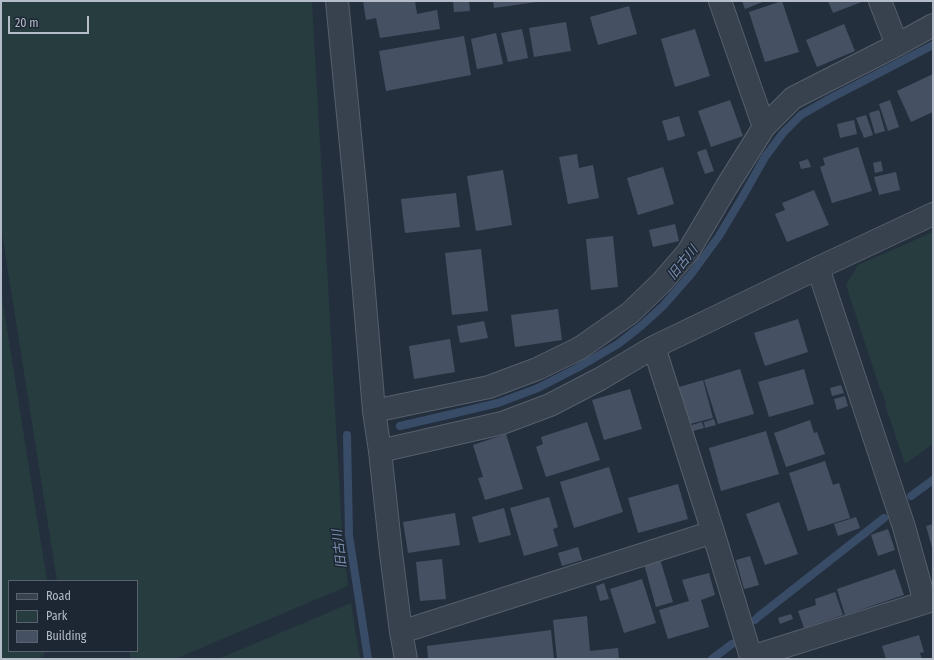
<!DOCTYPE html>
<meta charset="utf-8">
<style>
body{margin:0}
#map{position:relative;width:934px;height:660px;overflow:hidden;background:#242f3e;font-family:"Fira Sans Condensed",sans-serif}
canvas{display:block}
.frame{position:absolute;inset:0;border:2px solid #b4bcc9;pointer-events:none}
.legend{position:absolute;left:8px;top:580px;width:130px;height:72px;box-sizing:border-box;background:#1d2633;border:1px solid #59626f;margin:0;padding:5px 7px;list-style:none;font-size:12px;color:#b4bcc9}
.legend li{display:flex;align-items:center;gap:8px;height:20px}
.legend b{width:20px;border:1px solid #59626f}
.scale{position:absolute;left:8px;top:16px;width:81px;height:18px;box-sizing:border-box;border:2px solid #b4bcc9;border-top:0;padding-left:5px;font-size:12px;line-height:14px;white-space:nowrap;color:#b4bcc9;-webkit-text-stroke:3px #1d2633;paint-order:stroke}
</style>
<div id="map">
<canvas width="934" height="660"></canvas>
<div class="frame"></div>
<ul class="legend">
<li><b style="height:5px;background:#38414e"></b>Road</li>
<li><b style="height:11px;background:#263c3f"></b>Park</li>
<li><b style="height:11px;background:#455162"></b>Building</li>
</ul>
<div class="scale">20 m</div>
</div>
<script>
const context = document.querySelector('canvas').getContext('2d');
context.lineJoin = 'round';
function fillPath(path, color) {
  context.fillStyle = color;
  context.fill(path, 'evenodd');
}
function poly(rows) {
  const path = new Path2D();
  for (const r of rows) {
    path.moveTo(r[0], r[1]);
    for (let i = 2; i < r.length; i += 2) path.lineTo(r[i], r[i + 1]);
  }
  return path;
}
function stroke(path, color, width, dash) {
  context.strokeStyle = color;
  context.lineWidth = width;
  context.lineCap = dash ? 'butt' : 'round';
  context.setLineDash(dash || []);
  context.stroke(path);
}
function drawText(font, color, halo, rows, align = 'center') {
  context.font = font + ' "Fira Sans Condensed","Noto Sans JP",sans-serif';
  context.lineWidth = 3;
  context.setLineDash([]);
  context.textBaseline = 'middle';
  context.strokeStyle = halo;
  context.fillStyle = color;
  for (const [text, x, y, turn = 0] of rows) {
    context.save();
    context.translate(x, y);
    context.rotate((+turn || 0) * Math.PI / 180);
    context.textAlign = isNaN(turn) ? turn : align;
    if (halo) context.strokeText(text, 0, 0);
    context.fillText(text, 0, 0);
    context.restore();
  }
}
const green = poly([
 [1,1,312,1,342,533,348,586,175,659,131,659,129,651,137,651,137,581,57,581,1,227],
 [933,232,933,444,905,464,885,405,886,405,881,389,880,389,846,285,858,265],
 [1,291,47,581,9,581,9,651,45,651,43,656,37,659,1,659],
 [351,603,360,659,218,659]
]);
const stream = poly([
 [400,426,452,414,498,403,538,388,577,368,618,344,641,326,663,306,692,273,719,236,743,196,765,157,783,133,801,115,829,99,933,45],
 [347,435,349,535,368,659],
 [911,496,933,480],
 [755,620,758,617,884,518],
 [712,659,732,644]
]);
const building = poly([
 [363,1,415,1,417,14,437,10,440,29,380,38,376,18,366,20],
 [453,1,469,1,470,11,454,12],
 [493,1,537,1,537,2,494,8],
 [742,1,765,1,745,9],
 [782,1,799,52,765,62,749,12],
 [828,1,864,1,833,13],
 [629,6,637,34,598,45,590,17],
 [566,22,571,51,534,57,529,28],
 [844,24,855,51,817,67,806,40],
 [522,29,528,58,508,62,501,33],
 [695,29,710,76,675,87,661,39],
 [496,33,503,64,477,69,471,39],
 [464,36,471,75,386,91,379,51],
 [933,74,933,112,911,122,897,91],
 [730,100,743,136,711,147,698,111],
 [890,100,899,127,888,131,879,104],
 [879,110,885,131,875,134,869,113],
 [866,115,873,135,864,138,856,118],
 [679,116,685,136,668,141,662,121],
 [854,120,857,134,840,138,837,124],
 [858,147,872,191,832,203,820,167,825,165,823,158],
 [706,149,714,171,705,174,697,152],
 [577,154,579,168,593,165,599,198,568,204,559,157],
 [808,159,811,167,801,169,799,162],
 [881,161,883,171,875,173,873,163],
 [663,167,674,204,638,215,627,178],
 [503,170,512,225,476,231,467,176],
 [896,172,900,190,879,195,874,177],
 [814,190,829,225,787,242,775,214,785,210,782,203],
 [456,193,460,227,405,233,401,199],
 [675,224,679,241,653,247,649,230],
 [613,236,618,287,591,290,586,239],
 [481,249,488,311,452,315,445,253],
 [558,309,562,340,515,347,511,315],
 [798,319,808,352,765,366,754,333],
 [484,321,488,338,460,343,457,326],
 [450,339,455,372,414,379,409,346],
 [740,369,754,414,718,424,704,380],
 [804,369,814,404,769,417,758,382],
 [703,380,713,418,690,424,679,387],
 [841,385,844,393,832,396,830,388],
 [630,389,642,429,604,440,592,400],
 [845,396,848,406,837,410,834,399],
 [714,419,716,425,705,428,704,422],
 [810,420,814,433,817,432,825,454,786,467,774,433],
 [587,422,600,460,546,477,536,447,543,444,541,437],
 [702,422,704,428,693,431,692,425],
 [766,431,779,474,721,491,709,448],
 [506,434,523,489,485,500,478,478,483,477,473,445],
 [825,461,833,485,839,483,850,518,808,531,789,473],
 [609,467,623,512,574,528,560,482],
 [678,484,688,519,638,533,628,498],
 [549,497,558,527,553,529,558,546,524,556,510,508],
 [779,502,798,554,765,565,746,514],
 [504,508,511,535,479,543,472,517],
 [455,513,460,545,408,553,403,522],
 [856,517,860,528,838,536,834,524],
 [933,524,933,551,926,526],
 [888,529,895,550,878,556,871,535],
 [578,547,582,560,562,566,558,553],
 [750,556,759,585,744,589,736,560],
 [442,559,446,599,420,601,416,562],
 [660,559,673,602,656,607,644,564],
 [895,569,904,595,845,615,837,589],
 [709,573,715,595,701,600,709,627,668,639,659,610,689,601,682,580],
 [642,579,656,623,624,633,610,589],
 [604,583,609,599,600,601,596,586],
 [835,592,843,615,804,628,798,611,816,605,815,599],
 [791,614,793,619,780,624,778,618],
 [587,616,590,651,618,648,619,659,557,659,553,620],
 [551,630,554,659,425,659,425,658,428,658,427,646],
 [919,635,924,652,920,653,922,659,886,659,882,646]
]);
const minor = poly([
 [337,1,356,197,374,411,380,451,391,553,401,632,406,659],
 [720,1,764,127],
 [880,1,897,45],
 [818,268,904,527,925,602],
 [654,347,713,532,751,657],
 [374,411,489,387,537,369,580,348,630,313,662,282,688,252,727,186,764,127,793,98,897,45,933,25],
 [380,451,502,423,550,405,600,379,654,347,818,268,933,214],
 [401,632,713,532],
 [752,659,751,657,933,600]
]);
const waterNames = [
 ["旧古川",683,263,-51],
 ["旧古川",340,549,-97]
];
fillPath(green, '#263c3f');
stroke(stream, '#394c67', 8);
fillPath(building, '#455162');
stroke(minor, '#565f6c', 24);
stroke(minor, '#38414e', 22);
drawText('italic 13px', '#7c92b1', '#1d2633', waterNames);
</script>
